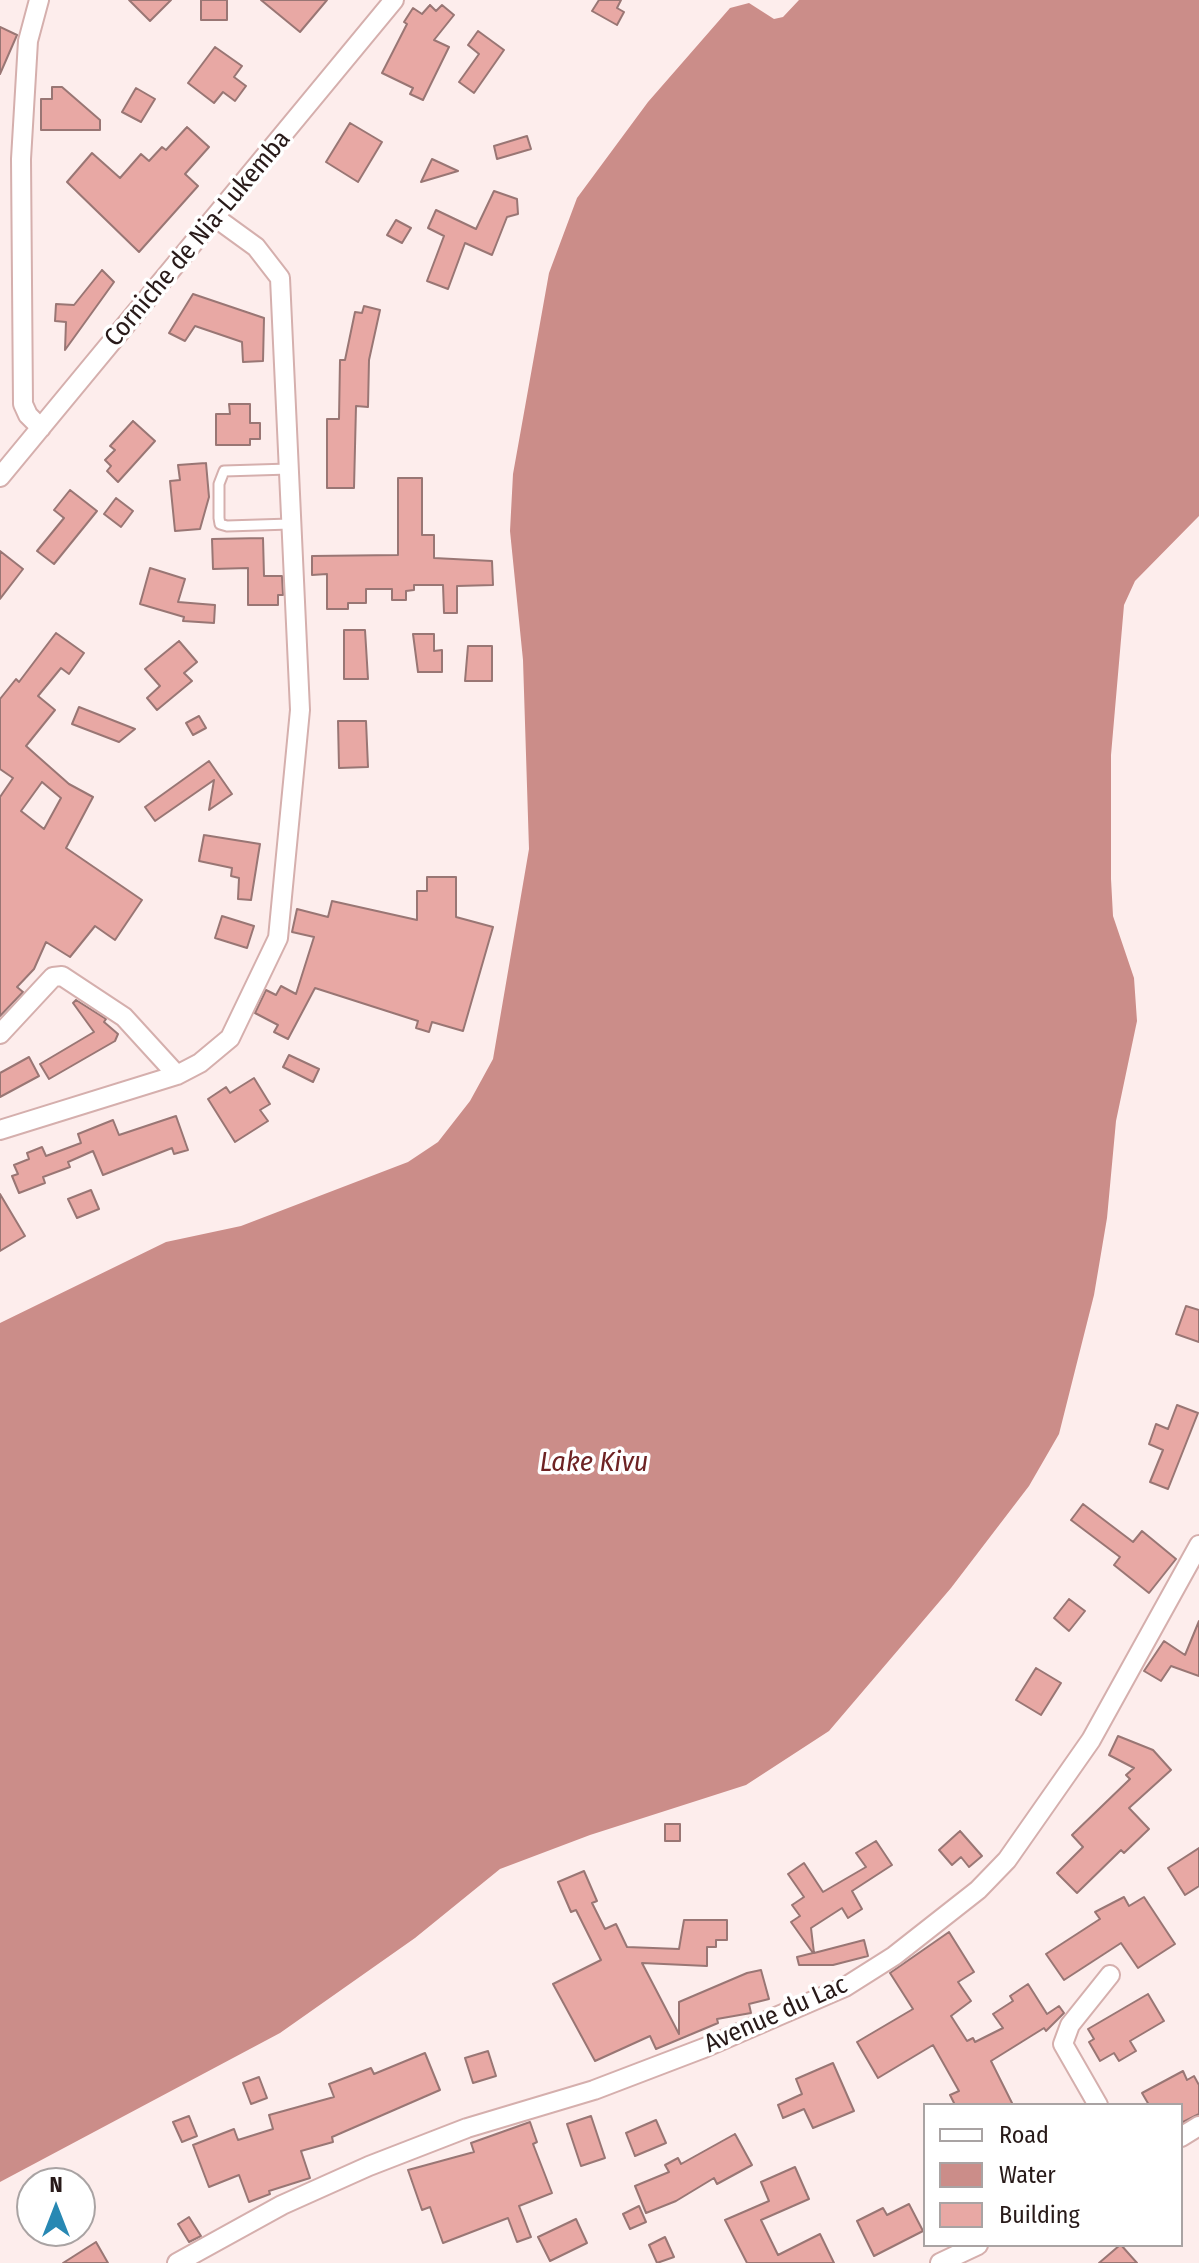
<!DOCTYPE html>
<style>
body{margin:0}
#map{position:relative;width:1199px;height:2263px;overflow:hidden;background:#fdedec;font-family:"Fira Sans Condensed",sans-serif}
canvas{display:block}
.legend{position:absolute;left:923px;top:2103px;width:260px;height:144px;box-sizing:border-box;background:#fff;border:2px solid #a9a3a3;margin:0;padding:10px 14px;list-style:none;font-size:24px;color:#281a19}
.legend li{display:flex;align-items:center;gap:16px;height:40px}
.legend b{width:40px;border:2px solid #a9a3a3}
.north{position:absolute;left:16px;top:2167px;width:80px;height:80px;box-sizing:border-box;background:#fff;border:2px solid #a9a3a3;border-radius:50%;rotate:0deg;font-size:22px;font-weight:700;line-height:32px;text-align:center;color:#281a19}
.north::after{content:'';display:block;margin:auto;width:28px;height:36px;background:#2888b3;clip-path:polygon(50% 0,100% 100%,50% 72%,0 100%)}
</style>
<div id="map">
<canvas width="1199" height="2263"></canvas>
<ul class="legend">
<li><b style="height:10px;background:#fff"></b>Road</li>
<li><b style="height:22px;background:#cb8d89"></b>Water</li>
<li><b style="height:22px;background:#e8a8a4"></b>Building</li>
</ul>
<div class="north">N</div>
</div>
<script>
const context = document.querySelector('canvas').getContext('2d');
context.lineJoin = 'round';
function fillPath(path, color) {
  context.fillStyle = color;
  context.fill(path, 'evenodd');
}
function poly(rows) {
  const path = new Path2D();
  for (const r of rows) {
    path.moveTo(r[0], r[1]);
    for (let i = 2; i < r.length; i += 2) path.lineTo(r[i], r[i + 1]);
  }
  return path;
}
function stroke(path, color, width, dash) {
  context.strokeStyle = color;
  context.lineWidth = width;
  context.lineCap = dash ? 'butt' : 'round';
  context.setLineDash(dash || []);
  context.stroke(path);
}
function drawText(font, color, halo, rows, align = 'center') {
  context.font = font + ' "Fira Sans Condensed",sans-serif';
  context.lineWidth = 7;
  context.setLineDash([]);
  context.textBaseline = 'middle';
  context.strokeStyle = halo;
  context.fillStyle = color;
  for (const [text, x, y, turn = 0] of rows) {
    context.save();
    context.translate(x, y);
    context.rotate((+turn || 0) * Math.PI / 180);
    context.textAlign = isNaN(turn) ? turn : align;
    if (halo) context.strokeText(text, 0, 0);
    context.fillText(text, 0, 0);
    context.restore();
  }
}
const water = poly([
 [799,0,1199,0,1199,516,1135,581,1124,605,1111,755,1111,879,1113,916,1134,978,1137,1021,1116,1121,1107,1218,1094,1295,1059,1434,1029,1486,951,1588,829,1731,746,1785,590,1835,500,1869,415,1938,280,2033,0,2182,0,1323,166,1242,241,1226,408,1162,438,1142,470,1101,493,1059,529,849,523,660,510,531,513,474,549,273,577,198,648,102,730,8,749,3,774,19,783,17]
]);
const building = poly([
 [129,0,171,0,150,21,129,0],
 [201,0,227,0,227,20,201,20,201,0],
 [261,0,327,0,300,32,261,0],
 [599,0,621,0,617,8,624,12,617,25,592,11,599,0],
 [430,5,436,11,442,5,454,15,434,40,449,47,423,100,410,94,413,88,382,73,407,24,404,22,413,8,422,14,430,5],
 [0,27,17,35,0,74,0,27],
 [478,31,504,50,474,93,459,82,479,54,468,45,478,31],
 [215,47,242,66,234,77,246,86,235,101,223,92,214,103,188,83,215,47],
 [52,87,62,87,100,120,100,130,41,130,41,99,52,99,52,87],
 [136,88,155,99,141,122,122,112,136,88],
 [350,123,382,142,358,182,326,162,350,123],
 [187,127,209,147,185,174,198,186,139,252,67,182,92,153,120,178,141,154,149,161,162,147,166,150,187,127],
 [527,136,531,149,497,159,494,146,527,136],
 [432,159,458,171,421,182,432,159],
 [494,191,517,199,518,214,507,217,492,255,465,243,448,289,427,281,444,236,428,228,436,210,476,229,494,191],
 [396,220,411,228,402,243,387,235,396,220],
 [102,270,114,282,65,350,66,322,55,321,56,304,74,305,102,270],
 [193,294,264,318,263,361,243,362,242,342,195,326,185,341,169,333,193,294],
 [364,306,380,310,369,360,368,407,356,406,354,488,327,488,327,419,339,419,340,360,345,360,355,312,362,313,364,306],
 [229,404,250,404,250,423,260,423,260,439,250,439,250,445,216,445,216,414,230,414,229,404],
 [133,421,155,441,118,482,107,471,111,466,105,460,115,450,110,446,133,421],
 [206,463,209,497,200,529,175,531,170,481,180,480,178,465,206,463],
 [398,478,422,478,422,535,434,535,434,558,492,561,493,585,457,586,457,613,444,613,443,585,414,585,414,590,406,591,406,600,392,600,392,589,366,589,366,603,348,603,348,609,327,609,327,574,312,575,312,556,398,555,398,478],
 [70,490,97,511,54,564,37,551,64,518,54,510,70,490],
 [116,498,133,511,121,527,104,514,116,498],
 [263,538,264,576,282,576,283,595,278,595,278,605,248,605,248,568,213,569,212,539,263,538],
 [0,551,23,569,0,599,0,551],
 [150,568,185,579,178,602,215,605,214,623,183,621,184,617,140,604,150,568],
 [344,630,365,630,368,679,344,679,344,630],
 [56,633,84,653,69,674,61,668,38,696,55,710,26,746,69,784,93,797,66,848,142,900,115,940,95,926,70,957,46,942,34,969,17,987,23,992,0,1016,0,797,13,778,0,769,0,699,16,679,19,682,56,633],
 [42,782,61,798,44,829,21,811,42,782],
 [413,634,434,634,434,651,442,650,442,672,418,672,413,634],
 [179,641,197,662,184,673,192,681,157,710,147,698,160,686,145,669,179,641],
 [468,646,492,646,492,681,465,681,468,646],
 [79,707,135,729,119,742,72,724,79,707],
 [199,716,206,728,193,735,186,723,199,716],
 [338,721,366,721,368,767,339,768,338,721],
 [209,761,232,794,209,810,214,780,155,821,145,807,209,761],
 [204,835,260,844,251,900,238,899,239,878,231,876,232,868,199,861,204,835],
 [427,877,456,877,456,917,493,927,463,1031,432,1022,429,1032,416,1028,418,1021,315,988,288,1039,274,1032,278,1025,255,1013,266,990,276,995,281,986,296,994,314,937,292,932,297,909,328,917,332,901,417,920,417,891,427,891,427,877],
 [222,916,254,926,247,948,215,938,222,916],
 [76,1000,106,1019,104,1022,118,1034,115,1041,49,1079,40,1064,94,1032,73,1003,76,1000],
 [289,1055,319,1069,313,1082,283,1067,289,1055],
 [29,1057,39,1076,0,1097,0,1073,29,1057],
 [254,1078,270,1104,260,1110,268,1121,235,1142,208,1099,226,1087,230,1093,254,1078],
 [176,1116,188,1150,174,1154,172,1148,103,1175,93,1151,68,1162,70,1167,43,1177,45,1183,19,1193,12,1176,18,1174,14,1165,29,1159,27,1153,42,1147,46,1156,81,1143,78,1134,113,1120,119,1135,176,1116],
 [91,1190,99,1209,77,1218,68,1199,91,1190],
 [0,1194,25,1236,0,1251,0,1194],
 [1186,1306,1199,1310,1199,1342,1176,1334,1186,1306],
 [1177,1405,1198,1413,1168,1489,1150,1482,1163,1450,1149,1444,1156,1424,1168,1429,1177,1405],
 [1083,1504,1133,1542,1142,1531,1176,1559,1149,1593,1114,1565,1120,1557,1071,1520,1083,1504],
 [1069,1599,1085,1611,1069,1631,1054,1618,1069,1599],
 [1199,1621,1199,1676,1171,1666,1161,1681,1144,1671,1164,1641,1185,1655,1199,1621],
 [1036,1668,1061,1683,1041,1715,1016,1700,1036,1668],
 [1118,1736,1153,1750,1171,1770,1129,1808,1149,1829,1124,1853,1121,1850,1077,1893,1057,1873,1083,1847,1072,1835,1130,1779,1126,1775,1134,1768,1109,1755,1118,1736],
 [665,1824,680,1824,680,1841,665,1841,665,1824],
 [960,1831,982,1856,969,1867,961,1857,952,1865,939,1850,960,1831],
 [876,1841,892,1865,852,1891,862,1909,848,1918,842,1908,811,1928,814,1953,864,1940,868,1956,833,1965,799,1965,797,1957,813,1953,791,1922,800,1916,792,1905,804,1897,788,1874,804,1863,823,1892,866,1867,856,1853,876,1841],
 [1199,1848,1199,1886,1185,1895,1168,1868,1199,1848],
 [584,1871,597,1901,592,1903,605,1929,616,1924,627,1947,679,1949,684,1920,727,1920,727,1940,716,1940,716,1947,707,1947,707,1966,642,1963,679,2034,679,2002,747,1973,761,1970,769,1999,749,2004,751,2013,717,2019,718,2023,656,2049,650,2036,595,2061,553,1984,601,1960,576,1910,571,1912,558,1882,584,1871],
 [1124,1897,1129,1906,1144,1897,1175,1944,1138,1968,1121,1943,1064,1980,1046,1954,1100,1919,1095,1912,1124,1897],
 [949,1932,974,1972,958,1982,971,2001,951,2016,967,2041,973,2038,975,2042,1003,2028,993,2014,1013,2001,1010,1996,1028,1984,1047,2014,1059,2006,1064,2013,1046,2031,1044,2028,991,2061,1013,2105,955,2105,950,2095,959,2091,933,2045,878,2078,857,2042,913,2009,890,1973,949,1932],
 [1148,1994,1164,2021,1130,2041,1136,2051,1119,2061,1114,2053,1100,2061,1089,2042,1094,2039,1088,2029,1148,1994],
 [488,2051,496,2076,473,2083,465,2058,488,2051],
 [425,2053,440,2090,332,2137,333,2142,301,2151,310,2178,269,2191,270,2194,249,2202,239,2175,209,2187,193,2145,234,2129,238,2140,273,2129,269,2115,334,2097,329,2084,371,2068,374,2074,425,2053],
 [833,2063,854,2111,813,2128,804,2109,783,2118,778,2105,802,2094,796,2079,833,2063],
 [1183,2071,1187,2080,1194,2076,1199,2085,1199,2114,1181,2123,1181,2105,1149,2105,1142,2093,1183,2071],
 [259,2077,267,2098,251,2104,243,2083,259,2077],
 [189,2116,197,2136,182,2142,173,2122,189,2116],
 [591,2116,605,2158,581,2166,567,2124,591,2116],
 [656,2120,666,2143,635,2156,626,2133,656,2120],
 [530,2122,537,2142,533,2144,552,2193,519,2206,531,2237,517,2242,508,2218,443,2243,430,2207,422,2210,408,2170,474,2152,471,2143,530,2122],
 [735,2134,752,2165,717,2184,714,2178,676,2201,646,2213,635,2186,669,2172,665,2165,678,2158,681,2164,735,2134],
 [795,2167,809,2199,761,2220,778,2255,820,2234,834,2263,747,2263,725,2220,769,2201,761,2182,795,2167],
 [909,2204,923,2231,874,2256,857,2221,883,2208,887,2215,909,2204],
 [639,2206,646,2222,630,2229,623,2214,639,2206],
 [189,2217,201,2236,189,2242,178,2224,189,2217],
 [576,2219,587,2243,550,2261,538,2237,576,2219],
 [665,2237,674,2257,657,2263,649,2245,665,2237],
 [96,2242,108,2263,63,2263,96,2242],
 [1121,2245,1137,2263,1099,2263,1120,2245,1121,2245]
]);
const lane = poly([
 [289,469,224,471,219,484,219,518,220,524,227,526,290,524]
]);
const street = poly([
 [39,0,28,41,21,159,23,404,28,415,41,428],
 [0,477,394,0],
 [0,1034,53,977,62,976,124,1017,177,1075],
 [0,1130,177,1075,200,1063,230,1038,278,938,300,710,280,278,256,247,216,218],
 [1098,2105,1063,2044,1070,2025,1110,1975],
 [1181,2137,1199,2126],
 [177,2263,282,2205,369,2166,467,2128,594,2090,704,2048,845,1987,894,1956,978,1890,1007,1860,1091,1740,1199,1545],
 [940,2263,978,2245]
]);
const streetNames = [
 ["Corniche de Nia-Lukemba",198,239,-50],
 ["Avenue du Lac",776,2015,-24]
];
const waterNames = [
 ["Lake Kivu",594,1463]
];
fillPath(water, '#cb8d89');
fillPath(building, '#e8a8a4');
stroke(building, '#997674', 2);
stroke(lane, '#d5afad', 13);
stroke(street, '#d5afad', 22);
stroke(lane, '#fff', 9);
stroke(street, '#fff', 18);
drawText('26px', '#281a19', '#fff', streetNames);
drawText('italic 28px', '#6e2324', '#fff', waterNames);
</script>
